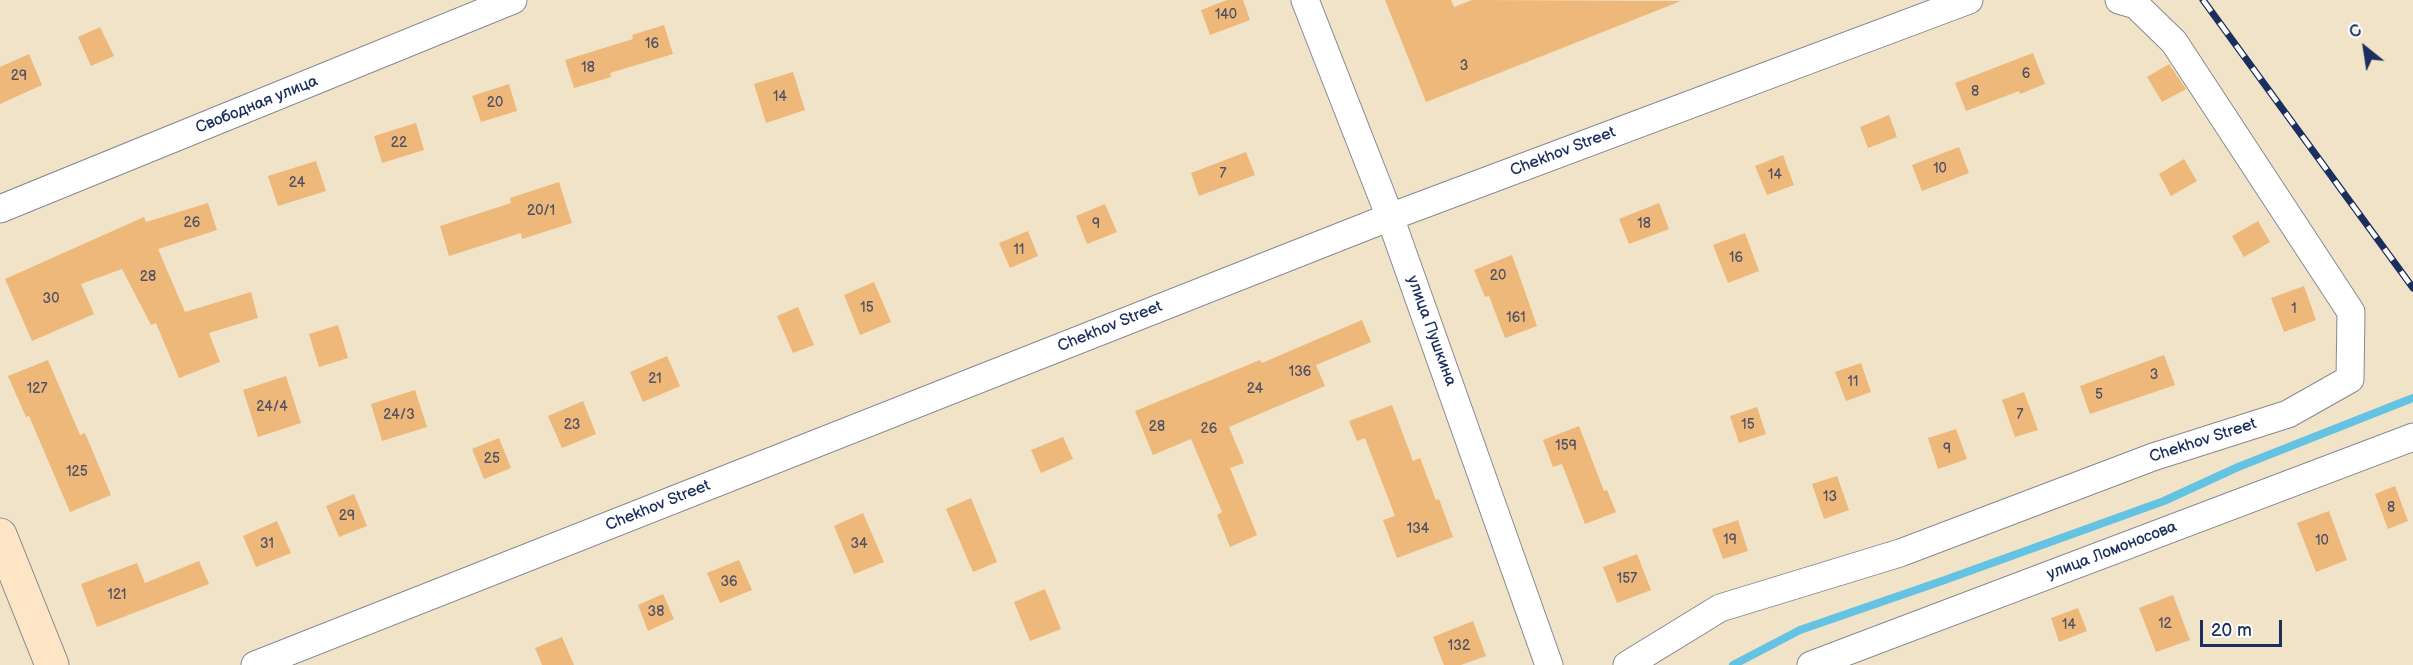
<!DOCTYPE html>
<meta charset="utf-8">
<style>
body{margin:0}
#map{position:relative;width:2413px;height:665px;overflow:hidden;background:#f1e3c7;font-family:"Balsamiq Sans",sans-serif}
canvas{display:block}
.north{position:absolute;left:2335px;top:18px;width:60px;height:60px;-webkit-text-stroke:4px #fff;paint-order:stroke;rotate:330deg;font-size:16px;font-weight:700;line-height:24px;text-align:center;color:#1b2f5e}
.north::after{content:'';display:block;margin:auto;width:21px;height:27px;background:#1b2f5e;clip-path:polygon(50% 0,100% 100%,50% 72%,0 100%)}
.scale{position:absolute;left:2200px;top:620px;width:82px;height:27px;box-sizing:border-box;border:3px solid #1b2f5e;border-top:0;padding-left:8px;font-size:18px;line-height:21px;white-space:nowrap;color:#1b2f5e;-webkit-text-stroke:4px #fff;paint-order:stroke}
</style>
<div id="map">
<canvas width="2413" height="665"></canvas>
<div class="north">С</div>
<div class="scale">20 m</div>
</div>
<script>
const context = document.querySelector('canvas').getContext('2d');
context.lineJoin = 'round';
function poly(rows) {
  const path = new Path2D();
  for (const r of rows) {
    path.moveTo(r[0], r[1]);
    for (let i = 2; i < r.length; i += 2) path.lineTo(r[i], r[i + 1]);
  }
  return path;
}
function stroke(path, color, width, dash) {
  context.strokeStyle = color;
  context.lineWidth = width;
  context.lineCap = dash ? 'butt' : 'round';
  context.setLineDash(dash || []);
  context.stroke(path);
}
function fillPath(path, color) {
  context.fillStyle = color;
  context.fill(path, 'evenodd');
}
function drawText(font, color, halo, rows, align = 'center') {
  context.font = font + ' "Balsamiq Sans",sans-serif';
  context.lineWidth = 6;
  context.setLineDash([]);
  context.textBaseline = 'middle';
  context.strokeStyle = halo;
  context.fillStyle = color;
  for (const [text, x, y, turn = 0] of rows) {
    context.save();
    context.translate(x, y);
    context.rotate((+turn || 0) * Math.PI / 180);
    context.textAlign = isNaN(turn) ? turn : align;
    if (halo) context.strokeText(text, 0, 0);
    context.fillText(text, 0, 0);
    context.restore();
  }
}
const stream = poly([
 [1733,665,1800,630,1942,581,2164,501,2238,467,2413,398]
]);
const building = poly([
 [1227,0,1243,0,1250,20,1210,35,1201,10],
 [1385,0,1451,0,1454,7,1472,0,1681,1,1426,102],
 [664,25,673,54,610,73,611,77,574,88,565,60,633,39,632,35],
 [100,27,114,56,91,66,78,37],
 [2033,53,2045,84,2020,94,2019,91,1966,111,1955,83],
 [29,54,42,85,0,104,0,67],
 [2169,64,2186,89,2162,102,2147,77],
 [793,72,805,110,766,123,754,84],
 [509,84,517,111,481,122,472,96],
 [1889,115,1897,137,1868,148,1860,127],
 [416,123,424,150,382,163,374,136],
 [1959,147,1969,173,1922,191,1912,165],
 [1246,152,1255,175,1199,196,1191,173],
 [1783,155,1794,185,1767,195,1755,166],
 [2184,159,2197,181,2171,196,2159,174],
 [316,161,326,191,278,206,268,176],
 [559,182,572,223,522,239,521,233,449,256,440,226,511,203,510,198],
 [208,203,217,230,158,249,185,312,251,292,258,318,209,333,220,362,179,378,156,323,151,325,122,269,81,284,94,314,32,341,5,279,144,217,146,222],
 [1659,203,1669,229,1629,244,1619,219],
 [1105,204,1117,232,1087,244,1076,216],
 [2258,221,2270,242,2244,257,2232,236],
 [1028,231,1038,256,1010,268,999,243],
 [1745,233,1759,271,1728,283,1713,245],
 [1512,255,1537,326,1505,338,1489,296,1485,297,1474,270],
 [874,282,891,322,860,335,844,295],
 [2304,286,2316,320,2284,332,2271,298],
 [798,307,814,345,793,353,777,316],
 [1362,320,1371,342,1316,365,1325,386,1229,427,1244,463,1230,468,1257,535,1230,547,1217,515,1222,512,1191,439,1153,455,1135,411,1260,360,1262,363],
 [338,325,348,358,319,367,309,334],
 [2164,355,2175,385,2090,414,2080,386],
 [667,356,680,386,643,402,630,372],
 [48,360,80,435,85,433,111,495,70,512,29,416,26,417,8,376],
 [1861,363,1871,392,1846,401,1835,372],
 [286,376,301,423,258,437,243,390],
 [415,390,427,427,382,441,371,404],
 [2024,392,2038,430,2015,437,2002,400],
 [583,401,596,434,562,448,548,416],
 [1392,405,1413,461,1420,458,1436,500,1439,499,1453,537,1397,558,1383,520,1395,516,1365,438,1357,441,1349,421],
 [1757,407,1766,434,1739,443,1730,416],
 [1579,426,1604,491,1607,490,1616,512,1585,524,1562,464,1553,467,1543,440],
 [1956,429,1967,459,1938,469,1928,438],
 [1063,437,1073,459,1041,473,1031,450],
 [499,438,511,468,484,479,472,449],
 [1837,476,1849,510,1824,519,1812,484],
 [2395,486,2408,521,2388,529,2375,494],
 [354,494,367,526,339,537,326,506],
 [971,498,997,562,973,572,946,509],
 [2329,511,2347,560,2316,572,2297,523],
 [863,513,884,562,854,574,834,526],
 [1738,520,1748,551,1723,559,1712,529],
 [277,521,291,553,256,567,243,536],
 [1637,554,1651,590,1617,603,1603,567],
 [739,560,752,590,720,603,707,573],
 [199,561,209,584,97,627,81,584,137,563,145,583],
 [1045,589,1061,629,1030,641,1014,602],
 [663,594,674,619,648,631,638,605],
 [2173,595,2190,640,2156,652,2139,608],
 [2078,608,2087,631,2059,642,2051,618],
 [1473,621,1486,656,1461,665,1444,665,1433,637],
 [562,637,574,665,542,665,535,648]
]);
const street = poly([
 [1305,0,1390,217,1549,665],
 [0,209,513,0],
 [255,665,1390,217,1969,0],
 [1627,665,1720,608,1900,553,2153,457,2288,414,2350,379,2351,312,2174,42,2136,5,2119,0],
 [1811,665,2413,437]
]);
const secondary = poly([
 [0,535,52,665]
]);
const rail = poly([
 [2203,0,2413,288]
]);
const numberNames = [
 ["140",1226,15],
 ["16",652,44],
 ["3",1464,66],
 ["18",588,68],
 ["6",2026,74],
 ["29",19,76],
 ["8",1975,92],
 ["14",780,97],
 ["20",495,103],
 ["22",399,143],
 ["10",1940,169],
 ["7",1223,174],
 ["14",1775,175],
 ["24",297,183],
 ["20/1",541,211],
 ["26",192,223],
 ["9",1096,224],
 ["18",1644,224],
 ["11",1019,250],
 ["16",1736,258],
 ["20",1498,276],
 ["28",148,277],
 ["30",51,299],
 ["15",867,308],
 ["1",2294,309],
 ["161",1516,318],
 ["136",1300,372],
 ["3",2154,375],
 ["21",655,379],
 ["11",1853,382],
 ["127",37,389],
 ["24",1255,389],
 ["5",2099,395],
 ["24/4",272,407],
 ["24/3",399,415],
 ["7",2020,415],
 ["23",572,425],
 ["15",1748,425],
 ["28",1157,427],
 ["26",1209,429],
 ["159",1566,446],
 ["9",1947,449],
 ["25",492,459],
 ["125",77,472],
 ["13",1830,497],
 ["8",2391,508],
 ["29",347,516],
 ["134",1418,529],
 ["19",1730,540],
 ["10",2322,541],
 ["31",267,544],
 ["34",859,544],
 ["157",1627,579],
 ["36",729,582],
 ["121",117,595],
 ["38",656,612],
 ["12",2165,624],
 ["14",2069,625],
 ["132",1459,646]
];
const streetNames = [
 ["Свободная улица",257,105,-22],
 ["Chekhov Street",1563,152,-21],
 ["Chekhov Street",1110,327,-22],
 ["улица Пушкина",1431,331,70],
 ["Chekhov Street",2203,441,-18],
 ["Chekhov Street",658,506,-22],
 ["улица Ломоносова",2112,551,-21]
];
stroke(stream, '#64c2e2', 8);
fillPath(building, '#edb879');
stroke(street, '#868992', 29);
stroke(secondary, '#868992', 35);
stroke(street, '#fff', 27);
stroke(secondary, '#fde5c5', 33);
stroke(rail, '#1b2f5e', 7);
stroke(rail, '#fff', 4.5, [14]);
drawText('14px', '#505165', null, numberNames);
drawText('16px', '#1b2f5e', '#fff', streetNames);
</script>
